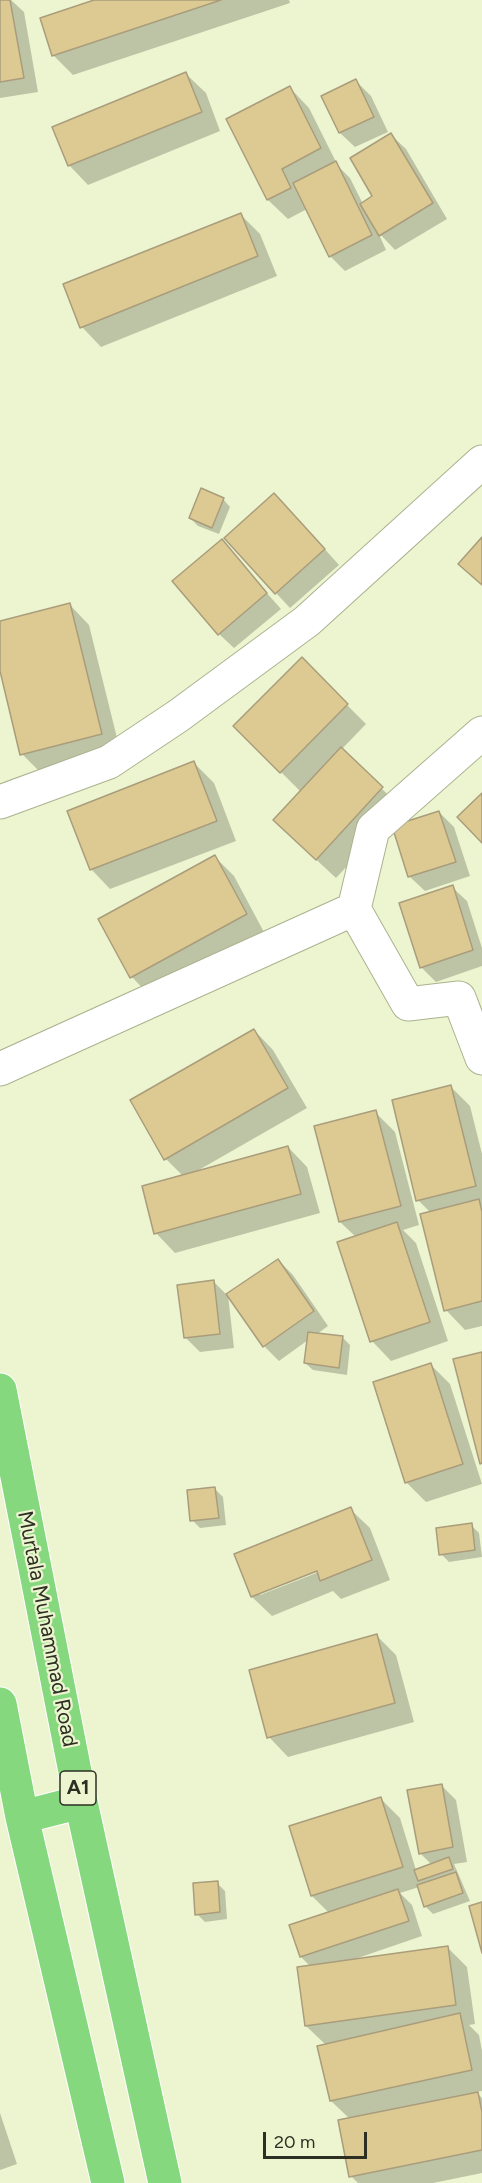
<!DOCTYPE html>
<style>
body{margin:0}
#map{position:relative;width:482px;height:2183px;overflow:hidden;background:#edf5d0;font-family:Figtree,sans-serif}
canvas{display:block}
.scale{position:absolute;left:263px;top:2132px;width:104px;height:27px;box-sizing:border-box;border:3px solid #2c2f21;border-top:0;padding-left:8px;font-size:18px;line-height:21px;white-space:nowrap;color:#2c2f21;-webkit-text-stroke:4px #edf5d0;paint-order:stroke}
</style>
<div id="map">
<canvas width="482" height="2183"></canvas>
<div class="scale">20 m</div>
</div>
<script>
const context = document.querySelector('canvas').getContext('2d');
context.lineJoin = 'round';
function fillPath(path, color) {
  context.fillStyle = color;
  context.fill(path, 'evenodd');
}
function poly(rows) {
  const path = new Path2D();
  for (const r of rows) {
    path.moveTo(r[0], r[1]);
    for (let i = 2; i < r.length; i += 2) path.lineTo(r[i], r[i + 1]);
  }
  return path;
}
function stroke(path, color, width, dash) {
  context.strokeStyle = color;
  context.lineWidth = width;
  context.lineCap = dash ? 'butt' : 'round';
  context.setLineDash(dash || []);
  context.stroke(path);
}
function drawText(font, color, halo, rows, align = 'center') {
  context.font = font + ' Figtree,sans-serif';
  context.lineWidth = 4.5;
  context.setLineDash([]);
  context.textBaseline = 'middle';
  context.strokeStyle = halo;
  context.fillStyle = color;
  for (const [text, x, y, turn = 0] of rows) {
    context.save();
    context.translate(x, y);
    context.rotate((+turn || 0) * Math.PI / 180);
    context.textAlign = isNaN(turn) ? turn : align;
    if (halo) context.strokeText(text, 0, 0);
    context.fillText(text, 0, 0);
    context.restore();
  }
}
const shadow = poly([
 [0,0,11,0,24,12,38,92,0,98],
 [99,0,289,0,290,3,73,75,53,55],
 [186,74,206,93,220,131,88,185,69,165],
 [356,81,371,96,388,132,355,147,340,133],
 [290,88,309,108,338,166,350,178,363,204,374,197,391,135,406,149,447,219,395,250,378,232,386,250,345,271,330,256,307,209,288,219,268,200,228,120],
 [241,215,260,234,277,276,101,347,82,327],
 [223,499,230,507,219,534,198,526,190,518],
 [289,509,339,565,290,608,276,593],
 [221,541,281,609,234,648,219,634],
 [70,605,89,625,121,754,41,773,22,754,0,665,0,622],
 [302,660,366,724,341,750,402,808,336,878,294,839,301,792,235,726],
 [194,763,214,783,236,841,110,889,91,869],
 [439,812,454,827,470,876,425,891,410,877,393,827],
 [215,857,234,876,265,934,151,997,132,977,100,920],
 [452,887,467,901,482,948,482,966,436,982,421,967],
 [254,1030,273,1050,307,1108,197,1171,288,1147,307,1167,320,1213,175,1253,156,1233,183,1176,166,1159],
 [451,1087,470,1106,482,1154,482,1326,465,1330,446,1310,431,1213,418,1200],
 [375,1112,395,1132,419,1225,403,1230,416,1243,448,1341,391,1361,372,1341,356,1237,340,1222],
 [278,1260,293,1275,328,1326,317,1334,342,1337,350,1345,347,1375,313,1370,305,1363,308,1340,279,1361,264,1346,228,1295,234,1348,200,1352,185,1337,214,1282,227,1295],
 [431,1365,450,1384,482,1484,426,1502,406,1482],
 [215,1489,223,1497,226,1525,200,1528,192,1520],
 [350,1509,370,1528,390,1580,341,1599,333,1591,272,1616,252,1597,236,1554],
 [323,1567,324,1570,260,1595,260,1592],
 [471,1525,479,1533,482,1557,449,1562,441,1554],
 [377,1636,396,1655,414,1722,288,1757,269,1737],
 [441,1785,456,1800,467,1862,454,1864,470,1901,433,1914,425,1906,419,1887,400,1893,412,1905,422,1936,352,1960,448,1948,467,1967,475,2024,469,2025,479,2035,482,2051,482,2091,476,2092,482,2098,482,2173,433,2183,358,2183,351,2176,350,2119,331,2101,326,2045,306,2026,311,1967,301,1957,329,1913,312,1896,381,1799,400,1818,416,1870,432,1865,420,1853],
 [217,1883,225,1891,227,1919,205,1922,197,1914],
 [0,2113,17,2164,0,2170]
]);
const building = poly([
 [0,0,10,0,24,78,0,82,0,0],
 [94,0,221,0,52,56,40,18,94,0],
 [186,72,202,112,68,166,52,127,186,72],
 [356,79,374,117,339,133,321,96,356,79],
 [290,86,321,148,282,169,291,188,267,200,226,119,290,86],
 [391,133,433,203,379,236,360,204,372,196,350,158,391,133],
 [336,161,372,235,329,257,293,183,336,161],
 [241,213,258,256,80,328,63,284,241,213],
 [201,488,224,498,212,528,189,518,201,488],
 [274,493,325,549,275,594,224,538,274,493],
 [482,537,482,585,458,564,482,537],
 [222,539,267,593,218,635,172,581,222,539],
 [70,603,102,734,20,755,0,671,0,621,70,603],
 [302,657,348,704,280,773,233,726,302,657],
 [341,747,383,787,316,860,273,820,341,747],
 [194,761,217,821,90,870,67,811,194,761],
 [482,793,482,843,457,817,482,793],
 [439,811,456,862,408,877,392,826,439,811],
 [215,855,247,914,130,978,98,919,215,855],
 [453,885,473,950,420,968,399,903,453,885],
 [254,1029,288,1088,164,1160,130,1100,254,1029],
 [451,1085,476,1186,416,1201,392,1100,451,1085],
 [376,1110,401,1206,339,1222,314,1126,376,1110],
 [288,1146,301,1194,154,1234,142,1186,288,1146],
 [479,1199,482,1212,482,1301,444,1311,420,1214,479,1199],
 [397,1222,430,1322,370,1342,337,1242,397,1222],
 [278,1259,314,1311,263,1347,226,1294,278,1259],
 [214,1280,220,1334,184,1338,177,1285,214,1280],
 [308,1332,343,1336,339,1368,304,1363,308,1332],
 [482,1352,482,1463,480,1464,453,1359,482,1352],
 [431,1363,463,1464,405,1483,373,1382,431,1363],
 [215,1487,219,1518,190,1521,187,1490,215,1487],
 [351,1507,372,1560,320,1581,317,1571,251,1597,234,1554,351,1507],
 [472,1523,475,1550,439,1555,436,1528,472,1523],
 [377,1634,395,1703,267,1738,249,1670,377,1634],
 [442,1784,453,1847,419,1854,407,1790,442,1784],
 [381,1797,403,1867,311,1896,289,1826,381,1797],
 [449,1857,453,1869,418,1881,414,1870,449,1857],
 [456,1872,463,1893,424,1907,417,1885,456,1872],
 [218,1881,220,1912,195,1915,193,1883,218,1881],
 [398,1889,409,1921,300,1957,289,1925,398,1889],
 [482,1902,482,1953,469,1906,482,1902],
 [448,1946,456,2005,305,2026,297,1967,448,1946],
 [460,2013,472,2070,330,2101,317,2046,460,2013],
 [478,2092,482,2112,482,2150,349,2177,338,2120,478,2092]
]);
const minor = poly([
 [0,802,109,762,178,716,307,621,482,462],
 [354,909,373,829,482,733],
 [0,1069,354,909,408,1004,459,998,482,1058]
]);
const trunk = poly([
 [0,1390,81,1802,165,2183],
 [0,1704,22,1817,108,2183],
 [22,1817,81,1802]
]);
const shields = [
 [78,1788,36]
];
const shieldNames = [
 ["A1",78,1788]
];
const streetNames = [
 ["Murtala Muhammad Road",47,1629,79]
];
fillPath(shadow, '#0003');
fillPath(building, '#ddca93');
stroke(building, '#a99d7b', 1.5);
stroke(minor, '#abb28f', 35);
stroke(trunk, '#fff', 35);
stroke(minor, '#fff', 33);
stroke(trunk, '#86d87f', 33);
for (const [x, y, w] of shields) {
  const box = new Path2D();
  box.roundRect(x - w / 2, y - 17, w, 34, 4.5);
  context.fillStyle = '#edf5d0';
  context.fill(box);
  stroke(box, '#2c2f21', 1.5);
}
drawText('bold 20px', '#2c2f21', null, shieldNames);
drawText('21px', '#2c2f21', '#edf5d0', streetNames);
</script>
